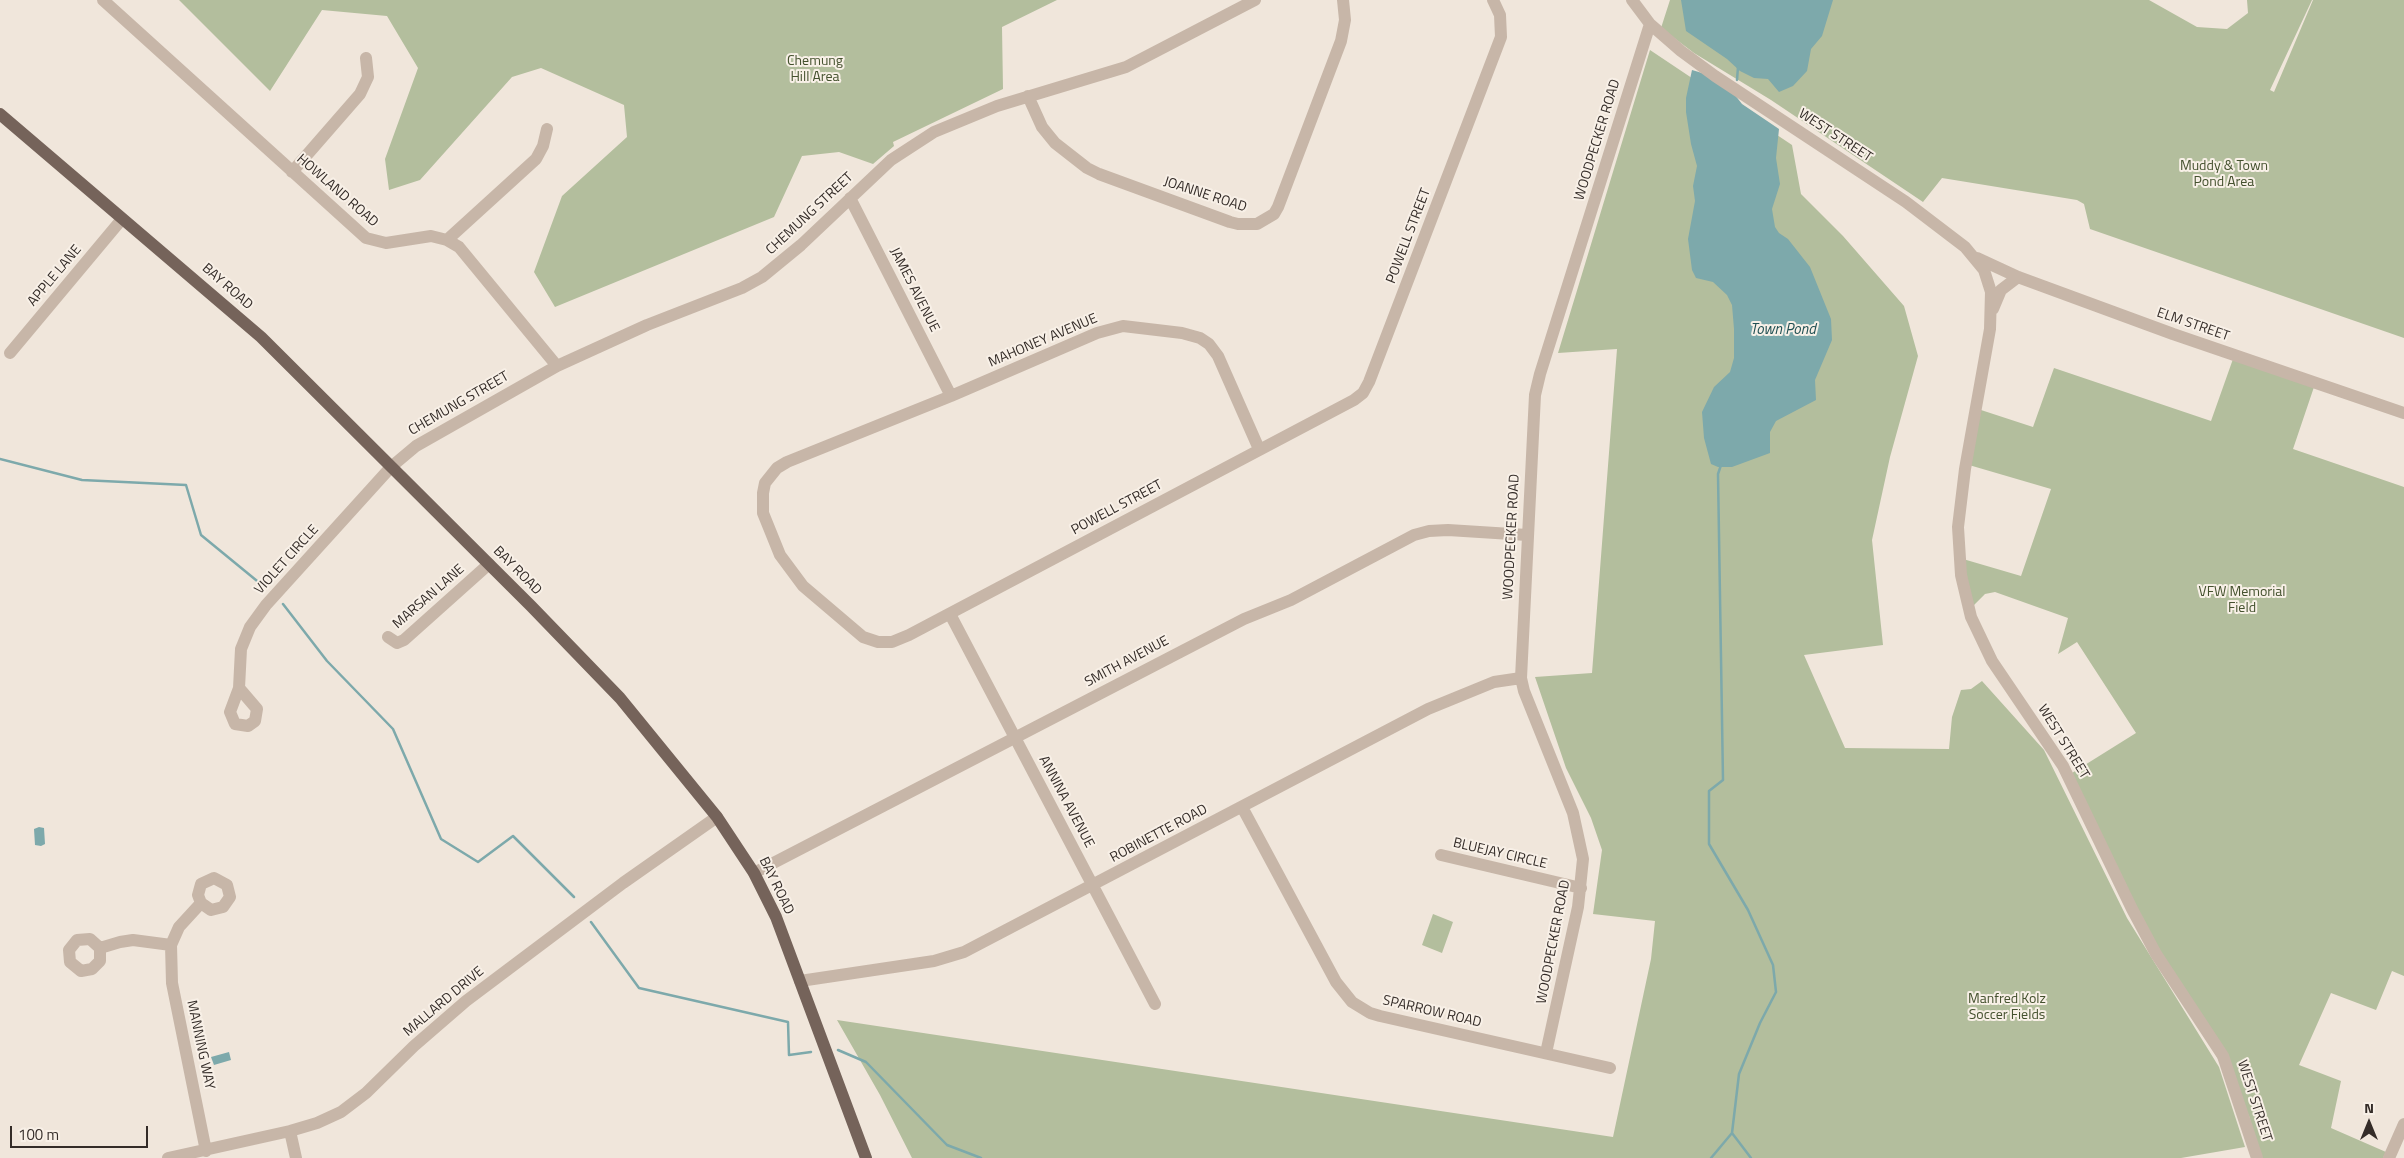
<!DOCTYPE html>
<style>
body{margin:0}
#map{position:relative;width:2404px;height:1158px;overflow:hidden;background:#f0e6db;font-family:"Titillium Web",sans-serif}
canvas{display:block}
.north{position:absolute;left:2344px;top:1098px;width:50px;height:50px;-webkit-text-stroke:4px #f8f0e7;paint-order:stroke;rotate:0deg;font-size:14px;font-weight:700;line-height:20px;text-align:center;color:#342c28}
.north::after{content:'';display:block;margin:auto;width:18px;height:22px;background:#342c28;clip-path:polygon(50% 0,100% 100%,50% 72%,0 100%)}
.scale{position:absolute;left:10px;top:1126px;width:138px;height:22px;box-sizing:border-box;border:2px solid #342c28;border-top:0;padding-left:6px;font-size:15px;line-height:18px;white-space:nowrap;color:#342c28;-webkit-text-stroke:4px #f8f0e7;paint-order:stroke}
</style>
<div id="map">
<canvas width="2404" height="1158"></canvas>
<div class="north">N</div>
<div class="scale">100 m</div>
</div>
<script>
const context = document.querySelector('canvas').getContext('2d');
context.lineJoin = 'round';
function fillPath(path, color) {
  context.fillStyle = color;
  context.fill(path, 'evenodd');
}
function poly(rows) {
  const path = new Path2D();
  for (const r of rows) {
    path.moveTo(r[0], r[1]);
    for (let i = 2; i < r.length; i += 2) path.lineTo(r[i], r[i + 1]);
  }
  return path;
}
function stroke(path, color, width, dash) {
  context.strokeStyle = color;
  context.lineWidth = width;
  context.lineCap = dash ? 'butt' : 'round';
  context.setLineDash(dash || []);
  context.stroke(path);
}
function drawText(font, color, halo, rows, align = 'center') {
  context.font = font + ' "Titillium Web",sans-serif';
  context.lineWidth = 4;
  context.setLineDash([]);
  context.textBaseline = 'middle';
  context.strokeStyle = halo;
  context.fillStyle = color;
  for (const [text, x, y, turn = 0] of rows) {
    context.save();
    context.translate(x, y);
    context.rotate((+turn || 0) * Math.PI / 180);
    context.textAlign = isNaN(turn) ? turn : align;
    if (halo) context.strokeText(text, 0, 0);
    context.fillText(text, 0, 0);
    context.restore();
  }
}
const green = poly([
 [179,0,1057,0,1002,27,1003,89,893,142,894,146,873,164,839,152,802,156,774,217,555,307,534,272,562,196,627,137,624,105,541,68,512,77,420,180,389,190,385,159,418,68,387,16,322,10,270,91],
 [1670,0,2149,0,2197,27,2227,29,2248,13,2247,0,2312,0,2270,90,2274,92,2313,0,2404,0,2404,338,2090,229,2084,204,2077,200,1942,178,1923,202,1771,100,1694,53,1661,28],
 [1650,50,1792,145,1801,194,1843,236,1904,306,1918,356,1890,457,1872,540,1883,645,1804,655,1845,748,1949,749,1952,717,1961,690,1971,689,1982,681,2044,750,2127,918,2219,1067,2245,1147,2181,1158,912,1158,880,1095,837,1020,1613,1137,1651,959,1655,921,1593,914,1602,850,1591,818,1566,768,1535,677,1592,673,1617,349,1558,353],
 [2233,359,2314,387,2293,449,2404,487,2404,976,2392,971,2376,1010,2331,993,2299,1065,2341,1081,2331,1128,2386,1152,2383,1158,2261,1158,2249,1116,2148,930,2072,773,2136,733,2077,642,2058,654,2068,618,1995,592,1985,594,1973,606,1963,559,2021,576,2051,489,1969,465,1981,410,2033,427,2054,368,2211,421],
 [1433,914,1453,922,1442,953,1422,945]
]);
const water = poly([
 [1681,0,1833,0,1822,36,1811,49,1807,71,1793,86,1779,92,1768,79,1754,78,1740,71,1727,59,1686,31],
 [1692,70,1702,73,1731,90,1742,104,1779,129,1776,158,1780,184,1772,209,1775,227,1779,233,1788,239,1810,267,1831,319,1832,340,1815,380,1816,400,1776,421,1770,432,1770,453,1732,467,1718,467,1711,464,1704,438,1702,412,1714,387,1730,372,1734,358,1734,329,1732,305,1727,295,1713,282,1696,278,1692,270,1688,239,1695,201,1693,186,1697,166,1691,144,1686,112,1686,98],
 [39,827,44,828,45,844,41,846,35,845,34,829],
 [229,1052,231,1060,214,1065,211,1057]
]);
const stream = poly([
 [1737,80,1738,67],
 [0,459,82,480,186,485,201,535,262,585],
 [283,604,327,661,393,729,441,839,478,862,513,836,574,897],
 [591,922,639,988,788,1022,789,1055,811,1052],
 [838,1050,866,1062,947,1145,981,1158],
 [1732,1133,1751,1158],
 [1711,1158,1732,1133,1739,1074,1760,1023,1776,992,1773,965,1748,910,1709,844,1709,791,1723,780,1718,474,1721,465]
]);
const minor = poly([
 [103,0,366,238,386,243,431,236,447,240,459,247,557,366],
 [1632,0,1650,24,1681,51,1715,76,1906,202,1965,247,1984,270,1991,292,1990,329,1965,469,1958,527,1961,575,1971,617,1992,661,2063,766,2132,909,2156,954,2223,1056,2257,1158],
 [1028,96,1042,127,1055,143,1087,168,1099,174,1230,222,1238,224,1257,224,1274,214,1278,207,1341,41,1345,20,1343,0],
 [292,172,360,94,368,77,366,58],
 [850,198,951,396],
 [447,240,536,159,543,146,547,129],
 [1977,258,2018,277,2173,334,2404,413],
 [1993,309,2001,290,2018,277],
 [10,353,122,219],
 [1259,449,1218,356,1209,344,1200,338,1182,333,1123,326,1097,333,951,396,787,462,777,468,765,483,763,493,763,513,780,555,803,586,863,637,878,642,892,642,909,635,1354,400,1363,393,1369,382,1501,37,1500,15,1493,0],
 [950,614,1155,1004],
 [388,637,397,643,404,640,489,564],
 [239,688,257,709,255,721,248,726,235,724,230,712,239,688,241,649,250,627,266,605,391,467,416,446,557,366,647,325,742,288,762,277,801,245,891,160,934,132,997,106,1126,67,1255,0],
 [1242,807,1336,982,1352,1002,1370,1013,1380,1016,1610,1068],
 [1441,855,1581,888],
 [754,873,1244,619,1291,600,1414,535,1429,531,1448,530,1527,535],
 [201,903,211,910,223,907,230,897,227,885,214,878,201,884,198,895,201,903,179,927,171,945,172,983,206,1151],
 [100,948,90,939,77,940,69,950,70,962,81,971,92,969,100,961,100,948,120,942,133,940,171,945],
 [800,981,934,961,964,952,1428,709,1494,682,1521,678],
 [1546,1053,1578,907,1583,859,1573,813,1524,691,1521,678,1535,395,1540,374,1650,24],
 [290,1131,296,1158],
 [168,1158,290,1131,317,1123,341,1112,366,1093,414,1046,466,1001,623,883,717,817],
 [2389,1158,2404,1124]
]);
const major = poly([
 [0,114,261,337,531,606,620,698,717,817,754,873,776,917,866,1158]
]);
const parkNames = [
 ["Chemung",815,62],
 ["Hill Area",815,78],
 ["Muddy & Town",2224,167],
 ["Pond Area",2224,183],
 ["VFW Memorial",2242,593],
 ["Field",2242,609],
 ["Manfred Kolz",2007,1000],
 ["Soccer Fields",2007,1016]
];
const streetNames = [
 ["WEST STREET",1835,136,33],
 ["WOODPECKER ROAD",1598,140,-73],
 ["HOWLAND ROAD",337,191,41],
 ["JOANNE ROAD",1205,195,18],
 ["CHEMUNG STREET",810,214,-43],
 ["POWELL STREET",1409,236,-69],
 ["APPLE LANE",55,276,-50],
 ["BAY ROAD",227,287,41],
 ["JAMES AVENUE",914,290,63],
 ["ELM STREET",2193,325,19],
 ["MAHONEY AVENUE",1043,341,-23],
 ["CHEMUNG STREET",459,404,-30],
 ["POWELL STREET",1117,508,-28],
 ["WOODPECKER ROAD",1512,537,-87],
 ["VIOLET CIRCLE",287,560,-48],
 ["BAY ROAD",517,571,45],
 ["MARSAN LANE",429,597,-41],
 ["SMITH AVENUE",1127,662,-28],
 ["WEST STREET",2063,742,58],
 ["ANNINA AVENUE",1066,802,62],
 ["ROBINETTE ROAD",1159,834,-28],
 ["BLUEJAY CIRCLE",1500,854,13],
 ["BAY ROAD",776,886,64],
 ["WOODPECKER ROAD",1554,942,-79],
 ["MALLARD DRIVE",444,1002,-40],
 ["SPARROW ROAD",1432,1012,13],
 ["MANNING WAY",200,1045,78],
 ["WEST STREET",2254,1101,72]
];
const waterNames = [
 ["Town Pond",1783,330]
];
fillPath(green, '#b3be9d');
fillPath(water, '#7da9ab');
stroke(stream, '#7da9ab', 2.5);
stroke(minor, '#c7b6a8', 12);
stroke(major, '#75635a', 12);
drawText('14px', '#44512e', '#f8f0e7', parkNames);
drawText('14px', '#342c28', '#f8f0e7', streetNames);
drawText('italic 15px', '#215053', '#f8f0e7', waterNames);
</script>
